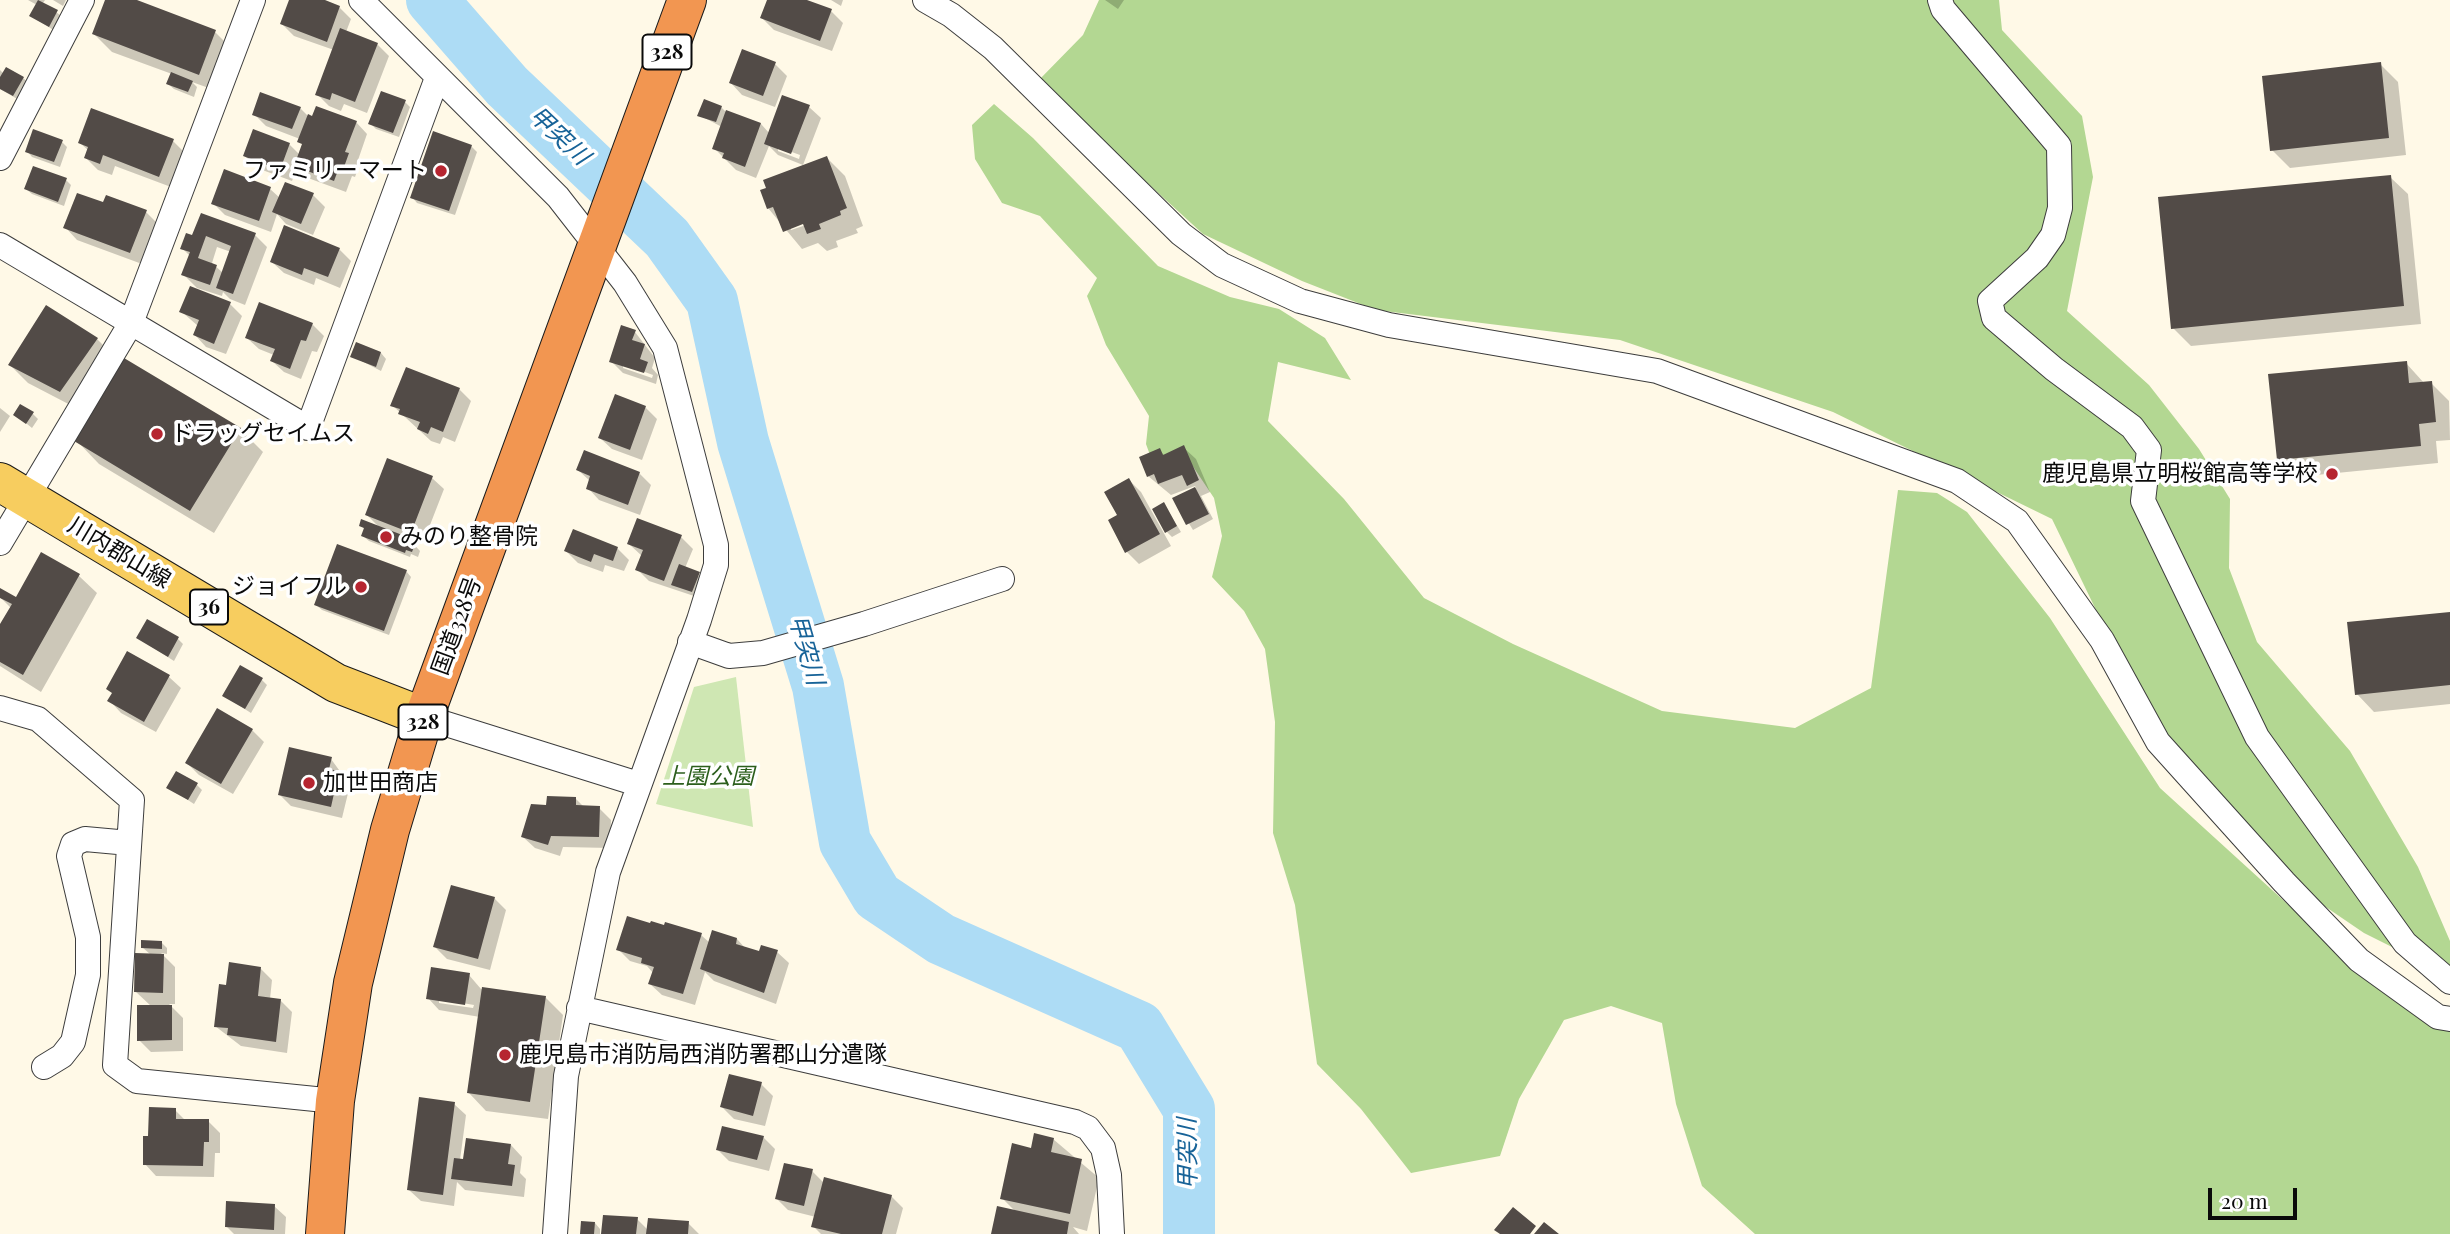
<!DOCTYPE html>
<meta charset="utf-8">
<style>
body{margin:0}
#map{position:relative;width:2450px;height:1234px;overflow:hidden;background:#fff9e7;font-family:"Playfair Display",serif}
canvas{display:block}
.scale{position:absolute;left:2208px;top:1188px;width:89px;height:32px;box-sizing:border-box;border:4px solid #0a0a0a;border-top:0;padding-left:9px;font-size:21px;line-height:24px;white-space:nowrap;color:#0a0a0a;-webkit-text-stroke:5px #fff;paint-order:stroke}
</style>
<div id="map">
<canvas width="2450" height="1234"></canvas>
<div class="scale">20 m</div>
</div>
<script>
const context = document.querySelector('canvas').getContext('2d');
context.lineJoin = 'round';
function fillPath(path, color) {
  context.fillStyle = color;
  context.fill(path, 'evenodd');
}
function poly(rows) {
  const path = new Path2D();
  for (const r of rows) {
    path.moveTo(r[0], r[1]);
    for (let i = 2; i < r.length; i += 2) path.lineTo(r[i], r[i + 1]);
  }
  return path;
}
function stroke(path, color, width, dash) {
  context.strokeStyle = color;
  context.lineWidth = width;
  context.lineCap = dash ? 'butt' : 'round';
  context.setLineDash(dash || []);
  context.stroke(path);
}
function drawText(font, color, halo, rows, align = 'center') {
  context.font = font + ' "Playfair Display","Noto Sans JP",serif';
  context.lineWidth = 7;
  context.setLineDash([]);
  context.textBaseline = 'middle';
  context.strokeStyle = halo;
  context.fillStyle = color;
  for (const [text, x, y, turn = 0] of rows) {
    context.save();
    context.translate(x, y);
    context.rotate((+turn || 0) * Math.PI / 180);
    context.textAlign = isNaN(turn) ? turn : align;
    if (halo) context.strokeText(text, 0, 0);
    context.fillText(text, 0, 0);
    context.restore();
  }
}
const green = poly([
 [736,677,753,827,656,804,694,687]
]);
const forest = poly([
 [1099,0,1999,0,2002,30,2082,116,2093,177,2067,311,2149,385,2199,449,2230,499,2229,568,2257,642,2350,751,2418,867,2450,941,2450,976,2364,933,2317,901,2251,835,2141,703,2052,519,1833,412,1620,340,1376,310,1302,281,1203,234,1037,82,1083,35],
 [994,104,1033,138,1158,266,1230,297,1279,309,1325,338,1351,380,1278,362,1268,421,1344,499,1424,598,1513,644,1662,711,1795,728,1871,688,1898,490,1937,493,1967,512,2050,618,2160,788,2349,960,2450,1011,2450,1234,1755,1234,1702,1186,1676,1104,1662,1023,1611,1006,1564,1020,1519,1099,1500,1156,1411,1173,1361,1109,1317,1064,1295,905,1273,833,1275,722,1265,649,1244,611,1212,577,1222,536,1214,498,1192,465,1150,455,1146,444,1149,416,1106,345,1087,296,1097,278,1040,216,1002,203,975,159,972,125]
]);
const shadow = poly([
 [28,0,45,0,43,3,63,17,55,31,31,16,37,5],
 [53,0,66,0,63,6],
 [107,0,132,0,215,32,233,50,217,91,192,82,197,87,194,97,174,89,168,84,172,74,112,52,94,34],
 [291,0,320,0,339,7,351,19,346,32,377,44,389,56,367,113,344,104,341,111,329,106,317,94,334,50,294,36,282,24],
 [769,0,802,0,831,11,843,23,832,51,774,30,762,18],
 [831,0,843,0,841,6],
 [1105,0,1124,0,1118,9],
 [775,64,787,76,775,107,742,95,731,83],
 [2380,64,2398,82,2406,155,2290,168,2272,150],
 [0,70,4,74,23,78,29,83,19,100,0,89],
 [405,102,410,107,399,137,376,129,370,123],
 [721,107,727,113,761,124,770,134,809,107,821,118,803,165,778,155,769,146,756,178,736,170,714,148,722,127,699,115],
 [778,147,800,155,799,159,778,151],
 [300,108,308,116,356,122,367,134,357,163,359,166,355,177,352,176,346,192,308,178,297,167,292,181,257,168,245,156,289,144,300,155,303,146,300,139,266,126,254,114],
 [173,141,184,152,171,187,115,166,112,175,98,170,86,158,89,151,80,143],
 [62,142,67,147,60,167,32,157,27,151],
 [471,146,477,152,455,215,417,203,412,197],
 [827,158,845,176,863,226,856,229,858,233,836,241,838,247,827,251,818,243,802,249,768,208],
 [811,219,812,223,791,230,791,227],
 [225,172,270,189,280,198,313,195,325,207,313,235,286,224,277,214,271,232,225,215,213,203],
 [2390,177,2408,194,2421,324,2191,346,2173,328],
 [66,180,71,185,64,206,32,194,26,189],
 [104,205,146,212,157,223,142,264,77,240,66,228],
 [202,215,255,235,267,247,245,305,230,299,223,292,222,296,197,288,183,274,190,256,182,248,193,237],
 [217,247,231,252,223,273,212,263],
 [339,249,351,261,340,288,316,278,314,285,284,273,272,262],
 [191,288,230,304,242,316,226,354,206,347,195,335,198,326,182,312],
 [312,324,324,336,317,352,312,351,301,379,284,372,272,361,274,355,259,349,247,338],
 [635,332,655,358,652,368,658,375,656,384,623,373,611,361],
 [623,364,653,375,652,378,623,368],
 [97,339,115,357,78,409,28,383,10,365],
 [381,353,386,359,381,371,352,356],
 [2406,363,2424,383,2431,383,2449,401,2450,440,2436,441,2438,463,2296,477,2278,459],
 [459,389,471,401,455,442,443,437,440,444,431,441,392,405],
 [645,407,657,419,642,460,612,449,600,438],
 [0,408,10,416,0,432],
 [32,413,38,419,32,428,16,415],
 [240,429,263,452,214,533,99,464,76,440],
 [1184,448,1196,459,1210,492,1201,496,1213,519,1193,530,1174,499,1196,488,1195,486,1171,495,1148,476,1159,450,1165,456],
 [578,470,639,473,651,485,640,515,599,500,588,488,590,481],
 [432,478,444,489,423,543,407,537,420,551,418,557,411,554,410,557,369,541,363,536,365,530,361,525,381,529,367,515],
 [1129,480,1141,492,1171,546,1139,564,1127,552,1120,516],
 [1164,504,1181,532,1172,537,1167,532],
 [681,537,693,549,685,568,704,579,697,597,649,581,637,569,642,556,629,544],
 [617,548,629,560,624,571,605,565,603,572,578,563,566,551],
 [42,554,79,576,97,593,41,692,0,666,0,628,11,608,0,597,0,592,17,599],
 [406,571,411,577,389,635,322,610,316,605],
 [2450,614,2450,704,2374,712,2357,694],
 [138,638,178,639,183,644,174,661],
 [128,653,169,677,181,688,156,732,121,713,110,701],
 [261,679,267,685,251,713,224,696],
 [252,730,264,742,233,794,199,775,187,763],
 [331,759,350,785,342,818,291,806,280,795],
 [197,785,202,790,194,804,168,787],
 [576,799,584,807,599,808,611,820,610,848,563,847,560,856,535,848,523,837,548,807],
 [494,898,506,910,490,970,447,959,435,947],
 [701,935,710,943,737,939,746,949,761,953,777,952,789,963,776,1004,714,981,705,972,695,1005,662,995,650,984,653,973,647,966,630,961,618,949],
 [161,942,167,948,167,954,161,953,175,967,175,1004,169,1004,183,1018,183,1051,151,1052,139,1040,151,1006,136,992,151,955,142,947],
 [260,968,272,980,270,999,280,1000,292,1012,287,1053,241,1046,215,1026,227,987],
 [469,975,481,989,545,997,563,1015,548,1119,486,1111,469,1093,480,1017,439,1010,428,998],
 [439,999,474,1005,473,1008,439,1003],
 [761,1084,773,1096,765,1126,734,1119,722,1107],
 [454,1104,466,1115,460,1160,511,1145,522,1157,520,1173,526,1179,524,1197,465,1190,457,1182,454,1206,421,1201,409,1190],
 [175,1110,186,1121,208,1121,220,1133,220,1153,215,1153,214,1177,156,1176,145,1164,150,1138],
 [763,1137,775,1149,769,1171,729,1161,717,1149],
 [1053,1139,1099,1178,1087,1231,1073,1227,1079,1234,993,1234,1016,1212,1002,1198,1032,1150],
 [812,1171,824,1183,891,1196,903,1208,896,1234,821,1234,813,1226,816,1217,788,1210,776,1198],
 [274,1206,286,1217,285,1234,234,1234,226,1226],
 [637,1219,648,1230,688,1223,699,1234,603,1234],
 [595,1223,600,1229,600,1234,581,1234]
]);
const river = poly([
 [432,0,507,86,667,238,712,301,743,442,818,686,845,842,877,896,941,939,1139,1027,1189,1109,1189,1234]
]);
const building = poly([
 [38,0,58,10,49,27,29,16],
 [105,0,137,0,216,30,199,75,92,34],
 [289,0,325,0,340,6,327,42,280,24],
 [767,0,807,0,832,9,820,41,760,18],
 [340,28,378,43,355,102,332,93,330,100,315,95],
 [742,49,776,62,763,96,729,83],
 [2381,62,2389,138,2270,151,2262,76],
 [6,67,24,77,13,96,0,89,0,77],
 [171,72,193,81,188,92,166,84],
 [381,91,406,100,393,133,368,124],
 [260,92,301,107,292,129,252,115],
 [782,95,810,105,791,154,764,144],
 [704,99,722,106,716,122,697,116],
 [316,106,357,121,345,152,349,153,344,167,340,165,334,181,294,166,302,144,297,142,308,114,312,116],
 [91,108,174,139,159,177,103,155,100,164,84,158,88,147,78,143],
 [726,110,761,123,745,167,722,158,724,153,712,149],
 [33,129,63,140,54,162,25,152],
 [253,129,290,143,280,170,243,156],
 [433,131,472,145,449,211,410,198],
 [827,156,847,208,840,211,841,215,819,224,821,229,807,234,803,224,783,232,773,207,767,209,760,190,766,188,763,180],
 [33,166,67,178,58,202,24,189],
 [224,169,271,187,259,221,211,204],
 [2391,175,2404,306,2171,329,2158,197],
 [285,182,314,193,301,224,272,212],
 [77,193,103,202,106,195,147,210,130,253,63,228],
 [201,213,256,233,233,294,216,288,231,246,206,236,198,258,217,265,210,285,181,275,190,252,180,249,186,233,192,235],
 [284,225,340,248,328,277,304,268,302,275,270,262],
 [190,286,231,302,214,344,193,335,199,320,179,312],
 [259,302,313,323,306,341,301,340,290,369,270,361,275,349,245,338],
 [46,305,98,338,60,392,8,365],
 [621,325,636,330,632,340,645,344,640,359,648,362,644,373,609,362],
 [356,342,381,352,376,367,350,357],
 [124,358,241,428,190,511,74,441],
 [2407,361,2409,383,2432,381,2436,422,2419,424,2421,446,2277,460,2268,374],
 [406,367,460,388,443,432,431,427,428,434,417,429,420,422,398,414,400,409,390,406],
 [615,394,646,406,630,450,598,438],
 [20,404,34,412,26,424,13,415],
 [1184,445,1199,480,1187,486,1182,475,1158,484,1154,474,1147,477,1139,457,1160,448,1163,455],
 [584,450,640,472,628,505,586,489,590,476,576,470],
 [387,458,433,476,411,533,365,515],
 [1129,478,1160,534,1125,553,1108,520,1117,515,1104,492],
 [1195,487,1209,514,1186,525,1172,498],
 [1164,502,1177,526,1165,533,1152,509],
 [637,518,682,535,664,581,635,570,643,550,627,544],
 [361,519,410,538,409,542,415,544,412,552,406,550,405,553,361,536,364,528,359,526],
 [573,529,618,547,613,561,594,554,591,562,564,551],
 [337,544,407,570,384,631,314,605],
 [41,552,80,574,23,675,0,662,0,624,12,604,0,598,0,588,16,597],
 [679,564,700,572,692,592,671,585],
 [2450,612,2450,685,2355,695,2347,622],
 [147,619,179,637,168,657,136,638],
 [127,651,170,675,144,722,107,701,112,693,106,689],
 [240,665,263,678,245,709,222,696],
 [217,708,253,729,221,784,185,763],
 [289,747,332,757,329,769,339,771,331,807,278,795],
 [176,771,198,783,188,800,166,788],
 [547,796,576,797,576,805,600,806,599,837,551,836,548,845,521,837,531,804,546,805],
 [451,885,495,897,478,959,433,947],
 [627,916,650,923,651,921,664,925,665,922,702,933,683,994,648,984,654,967,641,963,642,958,616,950],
 [712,930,737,938,736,944,759,951,761,945,778,950,764,993,700,969],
 [141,940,162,941,162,949,141,948],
 [135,953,164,954,163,993,134,992],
 [229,962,261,967,258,996,281,999,276,1042,227,1035,228,1028,214,1027,219,984,226,985],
 [431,967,470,973,465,1005,426,999],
 [482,987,546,996,530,1102,467,1093],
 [137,1005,172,1005,172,1040,137,1041],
 [729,1074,762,1082,753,1116,720,1107],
 [419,1097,455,1102,443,1195,407,1190],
 [149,1107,176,1108,176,1119,209,1119,209,1142,204,1142,203,1166,143,1165,143,1136,148,1136],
 [722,1126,764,1136,757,1160,716,1150],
 [1034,1133,1054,1138,1051,1152,1082,1159,1070,1214,1000,1199,1012,1143,1031,1148],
 [466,1138,511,1144,508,1164,515,1165,512,1186,451,1179,454,1158,463,1159],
 [784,1163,813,1169,804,1206,775,1199],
 [824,1177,892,1195,882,1234,841,1234,811,1227],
 [226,1201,275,1204,274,1230,225,1227],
 [997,1206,1069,1222,1067,1234,991,1234],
 [1513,1207,1536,1226,1530,1234,1500,1234,1494,1230],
 [603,1215,638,1217,636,1234,601,1234],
 [648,1218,689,1221,688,1234,646,1234],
 [581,1221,595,1222,594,1234,580,1234],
 [1544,1222,1559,1234,1534,1234]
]);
const street = poly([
 [361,0,558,197,625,283,665,348,716,545,716,565,699,620,608,872,566,1076,555,1234],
 [925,0,951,15,993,48,1181,234,1222,265,1300,301,1389,325,1657,371,1957,481,2017,521,2102,640,2158,742,2284,882,2359,960,2438,1017,2450,1019],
 [1940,0,1943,9,2059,146,2060,208,2053,235,2037,258,1990,301,1994,318,2054,369,2132,427,2149,450,2143,501,2257,737,2405,943,2450,982],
 [0,158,82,0],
 [0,245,308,428,437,78],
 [0,543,131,323,253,0],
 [690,642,729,656,763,653,864,624,1002,579],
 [0,708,38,719,132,800,115,1065,137,1081,335,1101],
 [424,717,638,784],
 [579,1008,1075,1122,1088,1128,1103,1148,1109,1175,1112,1234],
 [44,1067,62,1056,73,1042,88,975,88,937,69,856,73,844,85,839,129,843]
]);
const primary = poly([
 [0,482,336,683,424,717]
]);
const highway = poly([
 [325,1234,335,1101,353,983,390,830,424,717,687,0]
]);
const markers = [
 [441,171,7,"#b62530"],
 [157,434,7,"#b62530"],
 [2332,474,7,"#b62530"],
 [386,537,7,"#b62530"],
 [361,587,7,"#b62530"],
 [309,783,7,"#b62530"],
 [505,1055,7,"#b62530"]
];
const shields = [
 [667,52,49],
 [209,607,38],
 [423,722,49]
];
const shieldNames = [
 ["328",667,52],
 ["36",209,607],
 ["328",423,722]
];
const poiNames = [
 ["ファミリーマート",427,171,"right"],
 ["ドラッグセイムス",171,434],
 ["鹿児島県立明桜館高等学校",2318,474,"right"],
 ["みのり整骨院",400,537],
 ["ジョイフル",347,587,"right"],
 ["加世田商店",323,783],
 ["鹿児島市消防局西消防署郡山分遣隊",519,1055]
];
const streetNames = [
 ["川内郡山線",119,553,31],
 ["国道328号",457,626,-70]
];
const parkNames = [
 ["上園公園",708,777]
];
const waterNames = [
 ["甲突川",559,136,43],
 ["甲突川",806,650,74],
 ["甲突川",1188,1154,-91]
];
fillPath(green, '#cfe7b3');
fillPath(forest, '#b3d792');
fillPath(shadow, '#0003');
stroke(river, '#addcf5', 52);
fillPath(building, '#524b47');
stroke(street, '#3d3d3d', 26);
stroke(primary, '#1b1b1b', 40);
stroke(highway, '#1b1b1b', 40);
stroke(street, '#fff', 24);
stroke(primary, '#f7cd5f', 38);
stroke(highway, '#f29651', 38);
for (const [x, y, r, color] of markers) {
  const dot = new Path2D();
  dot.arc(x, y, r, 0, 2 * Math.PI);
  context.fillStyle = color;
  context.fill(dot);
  stroke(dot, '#fff', 2.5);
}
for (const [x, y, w] of shields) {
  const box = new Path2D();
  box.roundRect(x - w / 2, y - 17.5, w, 35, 5);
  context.fillStyle = '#fff';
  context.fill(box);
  stroke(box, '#0a0a0a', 2);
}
drawText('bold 21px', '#0a0a0a', null, shieldNames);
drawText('23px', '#0a0a0a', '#fff', poiNames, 'left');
drawText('23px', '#0a0a0a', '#fff', streetNames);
drawText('italic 23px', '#2c5f1d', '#fff', parkNames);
drawText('italic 24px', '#176398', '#fff', waterNames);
</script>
